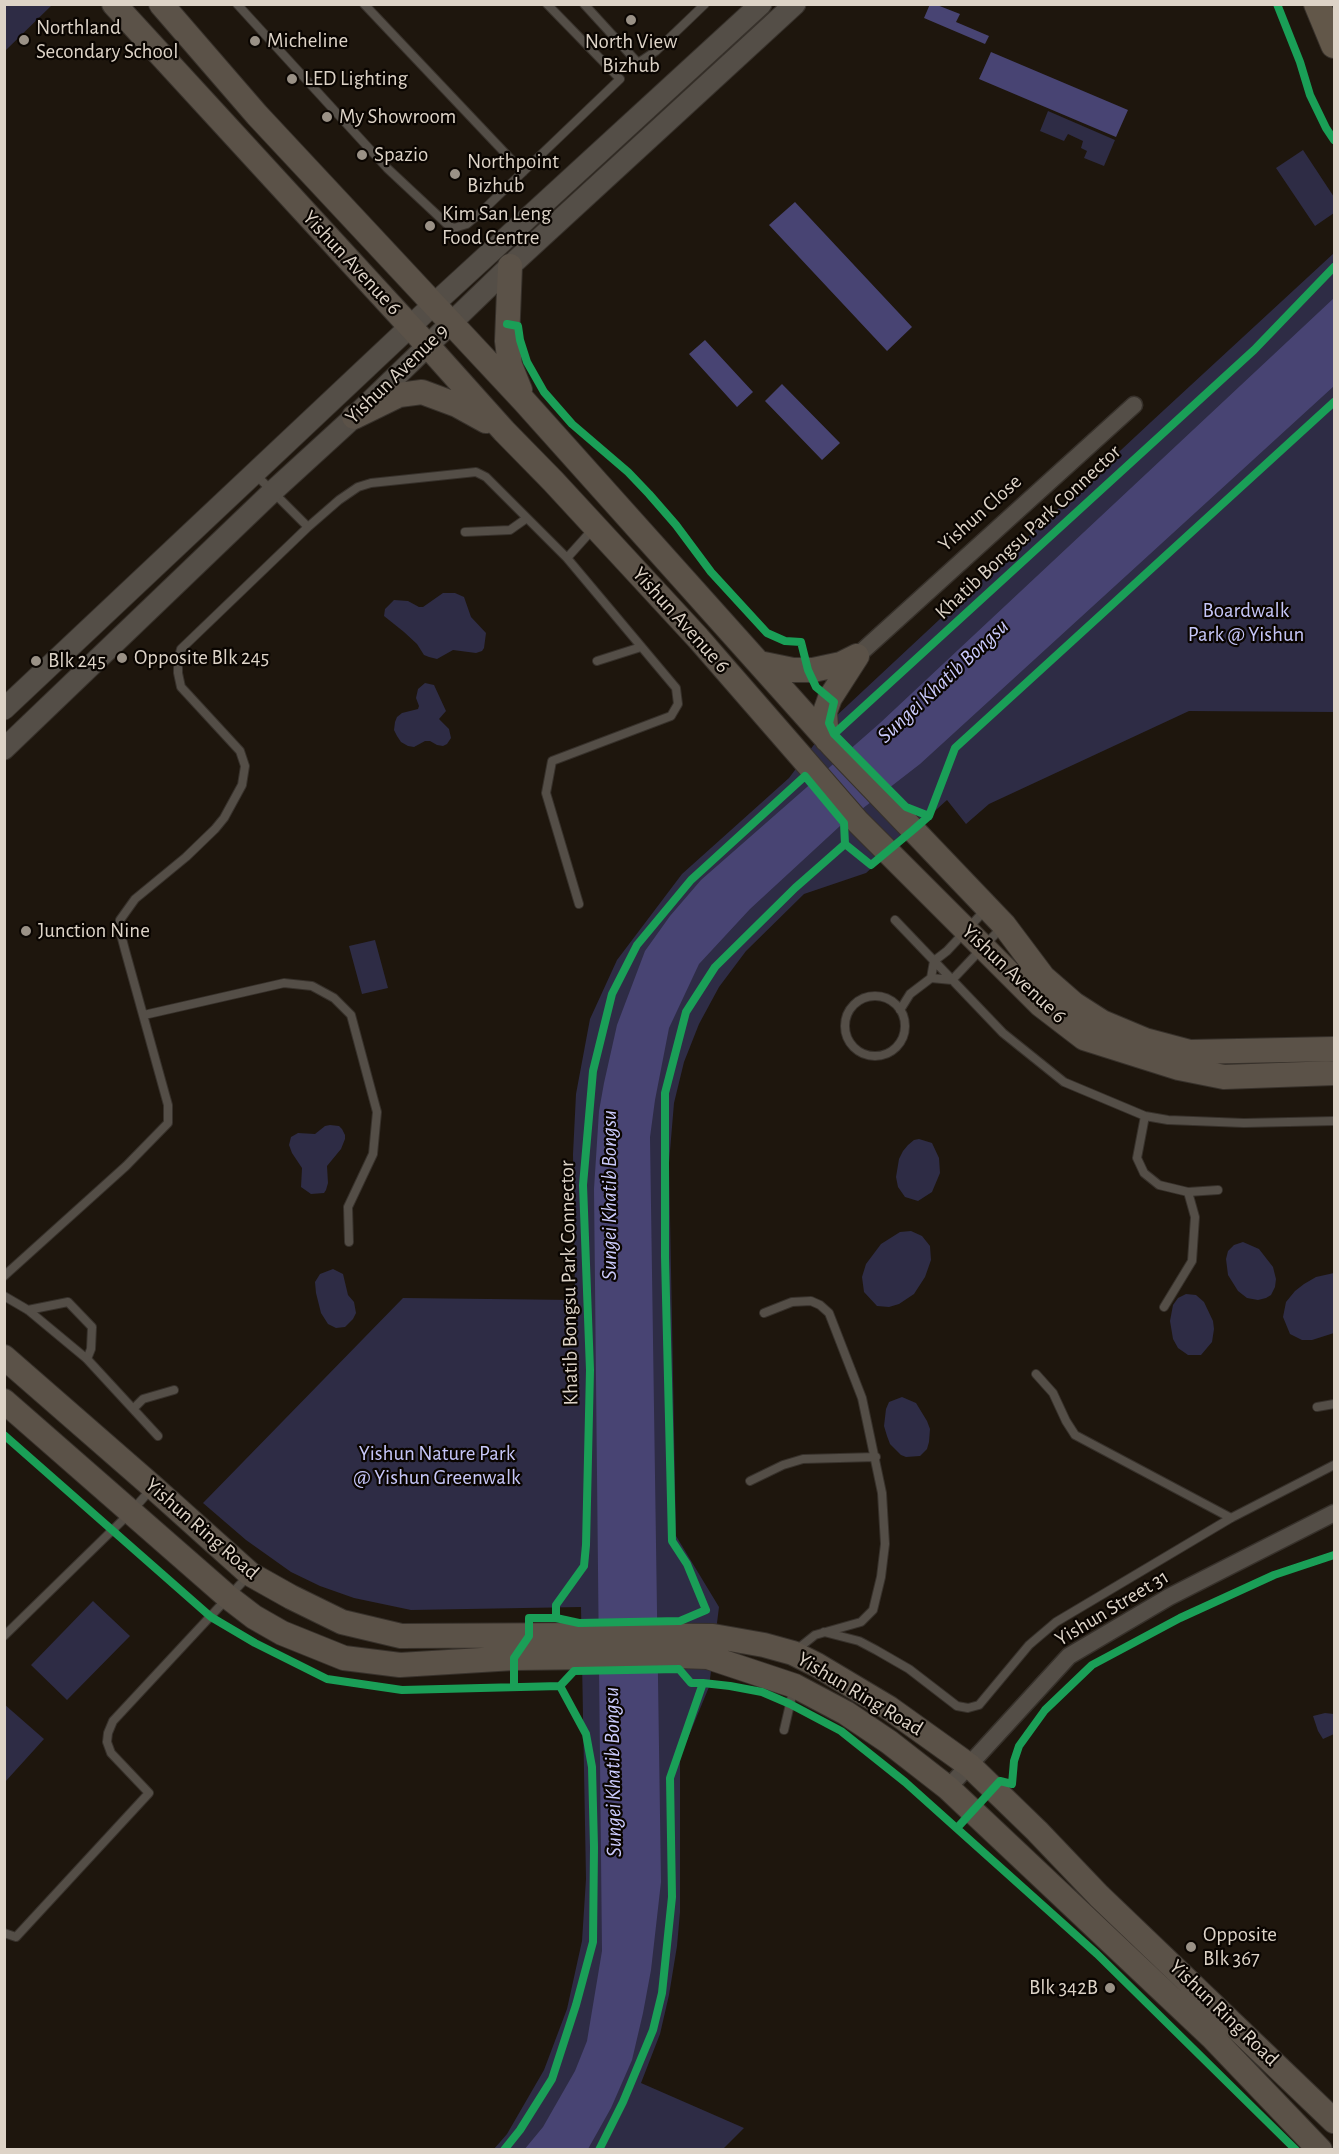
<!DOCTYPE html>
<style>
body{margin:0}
#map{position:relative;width:1339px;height:2154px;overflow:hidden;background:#1e160d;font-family:"Alegreya Sans",sans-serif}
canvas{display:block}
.frame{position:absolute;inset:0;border:6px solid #ddd3c7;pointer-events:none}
</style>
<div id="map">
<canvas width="1339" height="2154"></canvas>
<div class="frame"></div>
</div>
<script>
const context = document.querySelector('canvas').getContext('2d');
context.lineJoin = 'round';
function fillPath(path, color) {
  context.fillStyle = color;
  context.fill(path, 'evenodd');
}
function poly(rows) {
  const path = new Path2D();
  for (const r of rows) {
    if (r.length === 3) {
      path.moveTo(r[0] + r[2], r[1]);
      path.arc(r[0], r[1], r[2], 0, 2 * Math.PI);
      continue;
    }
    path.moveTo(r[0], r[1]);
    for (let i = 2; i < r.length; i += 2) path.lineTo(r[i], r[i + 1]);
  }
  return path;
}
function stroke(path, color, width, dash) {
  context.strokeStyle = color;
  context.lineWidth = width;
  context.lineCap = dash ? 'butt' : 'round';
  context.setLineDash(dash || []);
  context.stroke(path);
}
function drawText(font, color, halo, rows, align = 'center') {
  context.font = font + ' "Alegreya Sans",sans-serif';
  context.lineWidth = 4.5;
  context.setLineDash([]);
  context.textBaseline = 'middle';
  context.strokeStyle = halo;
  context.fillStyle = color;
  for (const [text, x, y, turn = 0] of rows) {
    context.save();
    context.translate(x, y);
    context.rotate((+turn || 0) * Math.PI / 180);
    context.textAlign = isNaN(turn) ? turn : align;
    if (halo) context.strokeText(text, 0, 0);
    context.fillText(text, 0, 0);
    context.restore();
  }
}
const green = poly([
 [5,4,52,4,52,5,5,51],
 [1048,111,1115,140,1104,166,1084,158,1087,151,1081,148,1083,141,1068,134,1064,141,1040,131],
 [1303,150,1334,197,1334,213,1315,226,1276,168],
 [1334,253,1334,712,1189,711,989,804,966,824,947,800,866,873,804,894,746,951,719,987,699,1024,684,1062,674,1103,669,1163,676,1536,719,1607,709,1687,680,1757,680,1912,677,1946,669,1995,660,2034,641,2083,744,2128,723,2149,494,2149,507,2134,544,2070,567,2009,582,1941,586,1879,581,1607,411,1610,354,1598,320,1586,291,1572,246,1540,203,1503,403,1298,575,1300,573,1154,576,1094,590,1019,617,960,682,874,789,778,834,718,1151,422],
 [443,593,455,593,464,597,471,617,486,633,484,648,482,651,476,653,453,650,437,659,429,657,424,655,417,644,404,632,384,616,385,609,394,600,408,601,419,607,423,607],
 [425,683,434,685,446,711,439,719,449,729,451,738,447,744,443,746,437,745,430,741,425,741,414,747,408,746,401,742,397,736,394,730,395,722,397,717,402,713,418,709,419,706,416,698,418,689],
 [375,940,388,988,362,994,349,946],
 [330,1125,339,1126,342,1129,345,1135,345,1139,341,1149,327,1166,328,1183,326,1190,324,1193,311,1194,301,1187,302,1168,292,1153,289,1145,291,1137,298,1133,315,1134,325,1126],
 [919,1139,932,1143,939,1158,940,1173,932,1192,918,1201,905,1197,898,1187,896,1177,899,1159,903,1151,908,1145,914,1140],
 [911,1231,922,1236,930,1246,931,1260,925,1277,914,1294,899,1304,889,1307,877,1306,864,1292,862,1277,866,1264,881,1244,900,1232],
 [1243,1242,1259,1249,1273,1267,1276,1279,1275,1287,1271,1295,1266,1298,1258,1300,1247,1298,1238,1291,1228,1275,1226,1259,1228,1251,1234,1245],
 [333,1269,343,1274,348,1295,354,1302,356,1313,353,1319,345,1327,336,1328,328,1324,321,1313,316,1293,315,1282,320,1274],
 [1334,1273,1334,1333,1312,1340,1302,1340,1290,1334,1283,1317,1286,1302,1295,1291,1304,1284,1316,1277],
 [1186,1294,1196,1295,1204,1302,1213,1321,1214,1329,1212,1342,1201,1355,1188,1355,1178,1348,1173,1339,1170,1321,1173,1305,1178,1298],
 [902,1397,916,1403,927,1421,930,1429,929,1442,927,1449,920,1456,906,1457,901,1455,890,1444,887,1436,884,1426,886,1409,889,1402],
 [93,1601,130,1636,67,1700,31,1665],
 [4,1704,44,1739,5,1782,4,1782],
 [1325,1713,1334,1714,1334,1734,1323,1739,1318,1731,1313,1716]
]);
const water = poly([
 [930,4,937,5,960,14,956,22,989,36,985,44,924,18],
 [991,52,1128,110,1116,137,979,79],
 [795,202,912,327,887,351,769,225],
 [1334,298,1334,386,920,764,840,826,750,909,699,964,669,1028,655,1100,650,1137,661,1882,651,1970,643,2013,632,2060,611,2108,588,2149,524,2150,543,2127,575,2071,587,2041,602,1951,594,1189,599,1111,604,1083,617,1025,645,951,670,916,701,880,880,723],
 [705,340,753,392,737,407,689,354],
 [782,384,840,443,822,460,765,401]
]);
const service = poly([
 [237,4,387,168,449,226,454,228,467,224,478,215,620,79,547,4],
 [364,4,523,172],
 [584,4,638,63,656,51,705,4],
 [255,474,308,527],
 [465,532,510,530,527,518],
 [567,558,593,529],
 [597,661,641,647],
 [895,920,1003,1033,1064,1082,1145,1116,1168,1120,1244,1123,1334,1121],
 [931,978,934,961,947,951,987,908],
 [952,980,1003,926],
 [875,1026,30],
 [900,1010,910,994,931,978,952,980],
 [144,1015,284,983,312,986,334,998,351,1015,377,1112,373,1154,348,1207,349,1242],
 [1145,1116,1137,1158,1144,1173,1159,1185,1188,1192,1218,1190],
 [4,1276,126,1166,168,1123,168,1105,125,950,120,931,120,920,135,899,186,857,215,829,224,818,242,785,245,766,240,751,181,687,178,673,178,661,181,649,308,527,339,500,358,487,371,483,476,472,486,477,567,558,676,688,678,704,671,716,552,761,546,793,579,904],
 [4,1296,28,1310,87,1359,158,1436],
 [1164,1307,1192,1261,1195,1217,1188,1192],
 [28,1310,68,1302,92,1327,91,1349,87,1359],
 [764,1313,792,1302,811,1301,820,1305,829,1313,862,1398,882,1493,885,1544,881,1577,873,1610,861,1622,815,1635,795,1651],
 [1036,1374,1053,1393,1066,1421,1075,1435,1231,1518],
 [1317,1407,1334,1404],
 [133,1409,143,1399,174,1390],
 [750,1481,783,1465,803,1459,876,1457],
 [824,1632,859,1641,876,1650,909,1669,957,1706,968,1708,979,1705,1029,1645,1056,1622,1231,1518,1334,1465],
 [4,1636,131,1512,152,1488],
 [784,1730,794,1687],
 [4,1933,16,1937,149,1793,111,1753,107,1742,108,1733,113,1721,248,1576]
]);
const minor = poly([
 [857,656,1134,405],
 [948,1788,1069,1656,1169,1597,1334,1513]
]);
const tertiary = poly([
 [4,709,433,305,761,4],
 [4,749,272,492,354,417,510,266,795,4]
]);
const secondary = poly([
 [114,4,428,346,504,431,553,481,698,638,858,822,1041,1005,1084,1038,1179,1068,1224,1077,1334,1073],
 [161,4,257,115,524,401,833,746,1004,925,1043,977,1074,1004,1102,1022,1145,1040,1190,1052,1334,1049],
 [510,266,507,341,510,365,520,390],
 [354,417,399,395,422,392,457,405,486,421],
 [759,663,793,670,813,670,841,664,857,656],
 [827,740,825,712,830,698,857,656],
 [4,1357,153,1487,250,1574,291,1597,342,1622,401,1636,591,1635,713,1636,764,1645,793,1653,817,1665,889,1708,970,1766,1037,1831,1099,1896,1334,2121],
 [4,1401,228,1597,254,1617,282,1633,344,1658,400,1665,514,1658,679,1656,708,1657,795,1686,846,1713,889,1742,948,1788,1212,2037,1320,2150]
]);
const primary = poly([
 [1317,4,1334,45]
]);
const cycleway = poly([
 [1277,4,1300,62,1310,95,1326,128,1334,140],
 [507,324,518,326,520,340,527,362,544,392,572,424,628,472,649,494,676,525,711,572,767,633,785,641,801,642,808,670,816,687,834,702,829,723,834,734,906,807,929,816],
 [834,734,1254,350,1334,267],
 [845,844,871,865,913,830,929,816,955,748,1334,402],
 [4,1435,211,1617,255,1643,327,1679,402,1690,560,1686,586,1734,592,1767,594,1847,593,1942,576,2005,552,2079,520,2130,504,2150],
 [703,1683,730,1686,762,1692,790,1704,841,1731,905,1782,1097,1954,1296,2150],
 [514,1686,514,1658,529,1636,529,1618,556,1618,556,1605,584,1566,586,1545,590,1370,583,1185,593,1071,612,994,637,945,691,880,805,776,844,823,845,844,795,888,715,967,686,1012,665,1093,665,1257,672,1541,687,1564,706,1610,680,1621,579,1623,556,1618],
 [560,1686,574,1671,679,1669,691,1683,703,1683,670,1778,672,1897,662,1993,653,2030,623,2102,599,2150],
 [957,1828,1000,1781,1012,1784,1014,1761,1019,1746,1045,1710,1092,1665,1180,1618,1274,1575,1334,1555]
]);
const markers = [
 [631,20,6,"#9a9186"],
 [24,40,6,"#9a9186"],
 [255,41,6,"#9a9186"],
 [292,79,6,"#9a9186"],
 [327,117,6,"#9a9186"],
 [362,155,6,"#9a9186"],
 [455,174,6,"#9a9186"],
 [430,226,6,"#9a9186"],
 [122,658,6,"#9a9186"],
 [36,661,6,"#9a9186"],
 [26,931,6,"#9a9186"],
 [1191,1947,6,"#9a9186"],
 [1110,1988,6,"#9a9186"]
];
const poiNames = [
 ["Northland",36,28],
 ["Secondary School",36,52],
 ["Micheline",267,41],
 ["North View",631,42,"center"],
 ["Bizhub",631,66,"center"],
 ["LED Lighting",304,79],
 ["My Showroom",339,117],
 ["Spazio",374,155],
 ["Northpoint",467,162],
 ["Bizhub",467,186],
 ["Kim San Leng",442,214],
 ["Food Centre",442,238],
 ["Opposite Blk 245",134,658],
 ["Blk 245",48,661],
 ["Junction Nine",38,931],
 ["Opposite",1203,1935],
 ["Blk 367",1203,1959],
 ["Blk 342B",1098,1988,"right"]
];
const streetNames = [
 ["Yishun Avenue 6",352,263,47],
 ["Yishun Avenue 9",397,374,-44],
 ["Yishun Close",980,513,-42],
 ["Khatib Bongsu Park Connector",1028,532,-43],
 ["Yishun Avenue 6",681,620,48],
 ["Yishun Avenue 6",1014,974,43],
 ["Khatib Bongsu Park Connector",569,1283,-91],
 ["Yishun Ring Road",202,1529,41],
 ["Yishun Street 31",1112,1608,-31],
 ["Yishun Ring Road",860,1694,31],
 ["Yishun Ring Road",1224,2013,44]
];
const parkNames = [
 ["Boardwalk",1246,611],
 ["Park @ Yishun",1246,635],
 ["Yishun Nature Park",437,1454],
 ["@ Yishun Greenwalk",437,1478]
];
const waterNames = [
 ["Sungei Khatib Bongsu",943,681,-43],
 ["Sungei Khatib Bongsu",609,1195,-90],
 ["Sungei Khatib Bongsu",613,1772,-91]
];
fillPath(green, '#2e2c45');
fillPath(water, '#484473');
stroke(service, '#37312b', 10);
stroke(minor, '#37312b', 19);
stroke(tertiary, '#37312b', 23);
stroke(secondary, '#37312b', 26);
stroke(primary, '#37312b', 28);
stroke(service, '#544e47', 8);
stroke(minor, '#544e47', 16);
stroke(tertiary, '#544e47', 21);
stroke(secondary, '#5b5248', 24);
stroke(primary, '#625749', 26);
stroke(cycleway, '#1a9f57', 8);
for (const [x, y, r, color] of markers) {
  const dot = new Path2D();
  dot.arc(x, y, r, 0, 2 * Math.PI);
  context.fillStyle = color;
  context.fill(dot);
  stroke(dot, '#0a0501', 2);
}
drawText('21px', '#ddd3c7', '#0a0501', poiNames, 'left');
drawText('21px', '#ddd3c7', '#0a0501', streetNames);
drawText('21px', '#c6c6f8', '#0a0501', parkNames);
drawText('italic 22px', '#cbcbfd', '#0a0501', waterNames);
</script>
